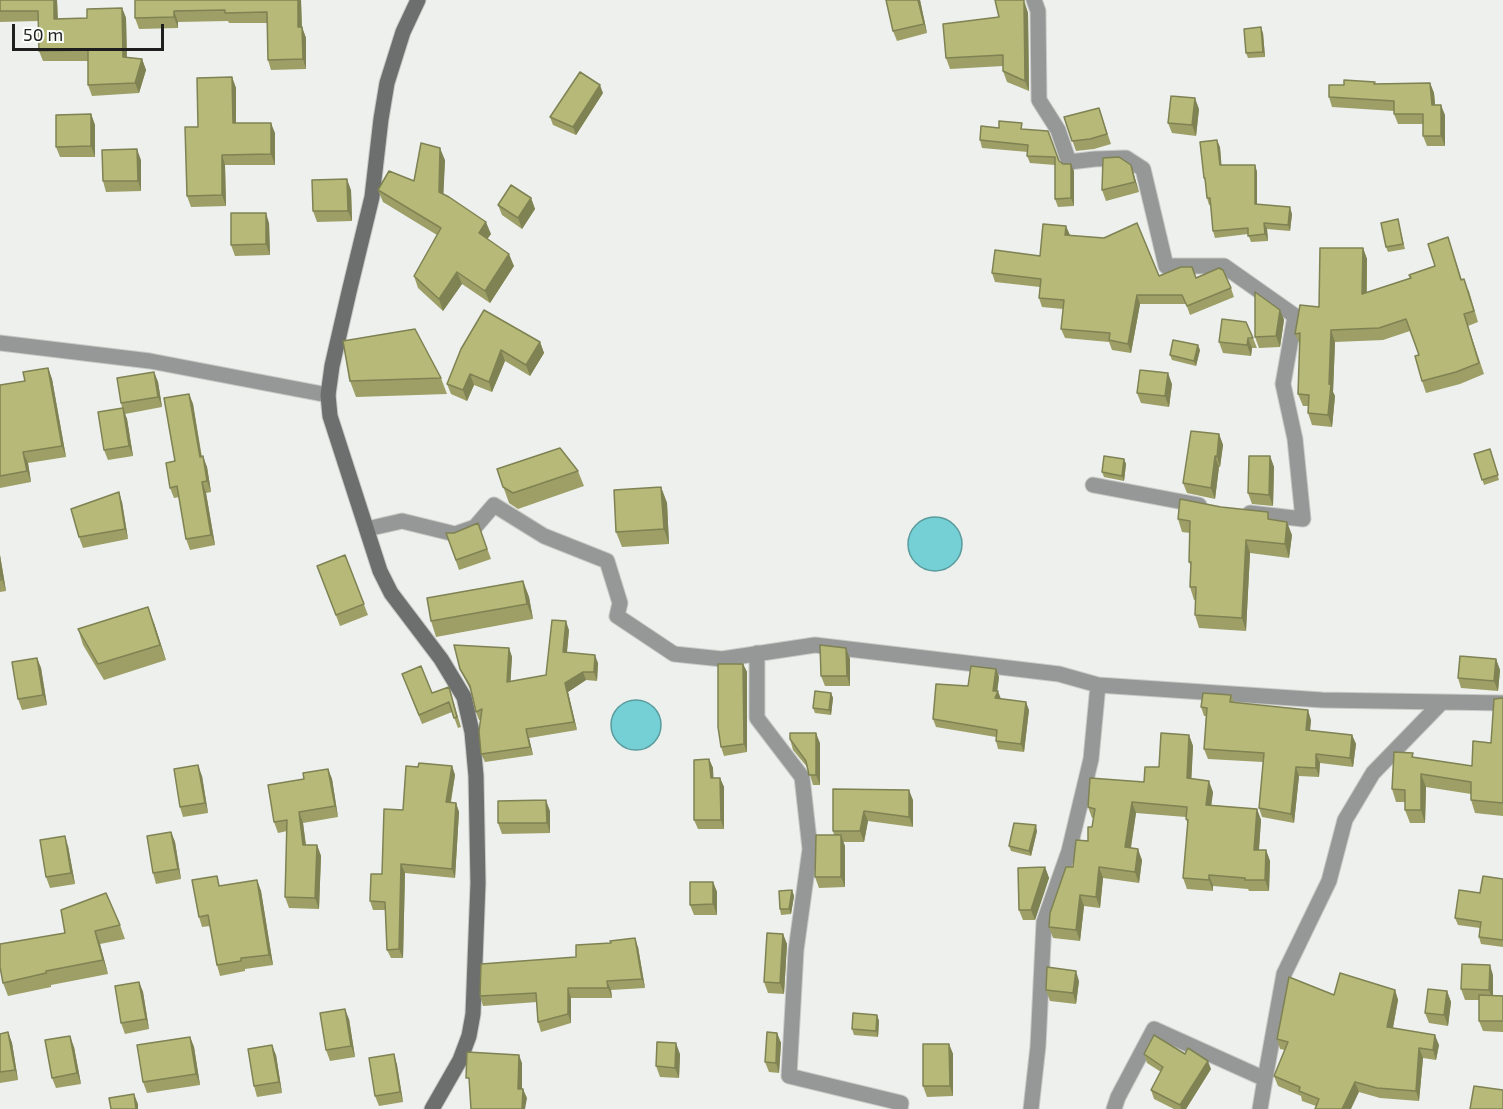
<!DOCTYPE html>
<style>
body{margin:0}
#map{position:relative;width:1503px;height:1109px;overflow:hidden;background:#edf0ec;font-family:"Exo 2",sans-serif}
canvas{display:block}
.scale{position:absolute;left:12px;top:24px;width:152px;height:27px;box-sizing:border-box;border:3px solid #1d1e1d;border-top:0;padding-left:8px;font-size:18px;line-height:21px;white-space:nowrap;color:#1d1e1d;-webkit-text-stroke:4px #fafefa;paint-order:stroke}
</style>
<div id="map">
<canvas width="1503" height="1109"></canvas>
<div class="scale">50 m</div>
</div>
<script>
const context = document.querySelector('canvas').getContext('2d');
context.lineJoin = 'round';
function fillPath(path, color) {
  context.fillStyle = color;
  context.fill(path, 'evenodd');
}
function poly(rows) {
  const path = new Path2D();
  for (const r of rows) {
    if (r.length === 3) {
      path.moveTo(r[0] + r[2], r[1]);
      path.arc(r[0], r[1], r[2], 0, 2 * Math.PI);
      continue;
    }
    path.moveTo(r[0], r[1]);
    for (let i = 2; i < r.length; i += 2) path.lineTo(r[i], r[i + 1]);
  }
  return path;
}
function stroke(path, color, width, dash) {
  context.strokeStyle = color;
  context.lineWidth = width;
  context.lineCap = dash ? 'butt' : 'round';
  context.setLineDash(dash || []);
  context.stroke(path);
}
const water = poly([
 [935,544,27],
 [636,725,25]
]);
const street = poly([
 [1034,0,1038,11,1039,100,1058,130,1069,162,1095,159,1126,158,1143,169,1166,266,1224,266,1295,316,1283,384,1295,439,1303,519,1250,513],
 [0,343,150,361,328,395],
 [1093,485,1199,505],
 [367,529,402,521,455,534,475,527,494,505,544,536,607,561,620,603,617,616,674,654,722,659,815,645,1059,674,1098,685,1322,700,1503,703],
 [757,653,757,718,802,777,810,849,796,950,789,1076,901,1103,900,1109],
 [1265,1079,1284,974,1329,881,1345,820,1373,773,1442,702],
 [1031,1109,1038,1046,1044,922,1069,851,1091,759,1098,685],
 [1114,1109,1118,1097,1154,1029,1265,1079,1260,1109]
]);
const secondary = poly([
 [418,0,403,32,387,83,381,119,372,197,349,292,332,366,328,395,330,416,380,571,391,593,441,659,464,697,472,732,476,776,478,883,473,1014,469,1036,460,1060,432,1109]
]);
const wall = poly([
 [0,0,57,0,58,19,87,18,122,8,126,18,127,58,142,59,146,70,139,93,92,96,88,85,88,61,43,61,39,51,38,21,0,22],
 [135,0,301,0,302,27,306,38,306,69,271,70,268,60,267,23,229,23,228,21,178,22,178,28,139,29,135,18],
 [886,0,920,0,927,33,897,41,893,31],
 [1025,3,1028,13,1029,91,1007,82,1003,71,1003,66,950,69,946,58,999,17],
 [1263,33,1265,57,1248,58,1246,53],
 [232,77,236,88,236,123,275,133,275,165,225,165,226,206,191,207,187,196,198,127],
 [1430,83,1434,93,1435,105,1445,115,1445,146,1427,146,1423,136,1423,124,1398,124,1394,114,1394,111,1332,107,1329,97,1375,84],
 [603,93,576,135,553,125,550,117],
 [1099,108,1111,144,1094,149,1076,151,1064,117],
 [1199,109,1196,136,1172,133,1168,123],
 [91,114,95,125,95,157,60,157,56,147],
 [1024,129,1059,161,1074,171,1074,206,1058,207,1055,199,1055,165,1030,163,1027,156,1028,152,982,148,980,140],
 [1220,147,1221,165,1255,165,1257,172,1257,204,1292,214,1290,231,1267,229,1268,241,1251,242,1248,234,1215,238,1213,231,1211,205,1209,205,1207,198,1206,184,1204,178],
 [141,160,141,191,106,192,103,181],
 [445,160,443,194,491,234,487,239,514,266,490,303,462,284,443,311,418,288,414,276,437,235,383,202,378,190,414,181],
 [1131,165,1134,175,1139,192,1106,201,1102,190],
 [351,190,352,221,317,222,313,211],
 [531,198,535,209,522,229,502,215,498,205],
 [1398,219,1405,249,1388,252,1386,247],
 [269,223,270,255,235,256,231,245],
 [1070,235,1159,276,1196,278,1231,288,1234,297,1190,315,1186,304,1140,304,1131,353,1112,350,1109,342,1065,338,1061,329,1063,309,1042,307,1039,298,1040,287,995,282,992,273,1040,256],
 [1363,248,1367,259,1367,293,1411,278,1435,266,1452,249,1462,280,1469,291,1478,322,1468,326,1484,374,1460,384,1426,393,1422,381,1419,355,1410,331,1383,340,1335,342,1333,392,1335,396,1332,427,1312,425,1308,413,1308,406,1303,406,1298,394,1300,345,1295,334,1319,307],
 [1280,310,1284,320,1280,347,1259,348,1255,337],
 [1253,338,1257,348,1252,348,1251,356,1223,353,1219,342],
 [540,342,544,353,530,376,505,361,492,392,474,385,467,401,451,394,447,384,461,349],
 [1200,350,1196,366,1172,360,1170,355],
 [48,368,52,379,66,457,28,463,31,482,0,488,0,385,25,381],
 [154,372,158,382,162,407,125,414,127,419,133,456,108,460,104,450,122,408,121,403],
 [441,378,447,394,356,397,350,381],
 [1172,384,1169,407,1141,403,1137,393],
 [189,394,193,404,202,457,207,467,211,492,206,493,215,545,190,550,186,539,179,497,174,498,170,488],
 [1219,434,1223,445,1220,467,1219,467,1215,499,1187,493,1183,483],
 [1490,449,1499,480,1484,485,1474,454],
 [1270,456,1274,467,1273,506,1252,504,1248,493],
 [1124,459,1126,464,1124,481,1104,477,1102,472],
 [497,469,578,471,584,486,518,509,509,503],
 [661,487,667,503,669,544,622,547,616,532],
 [122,502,128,539,83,548,79,537],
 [1221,507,1268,512,1270,520,1292,535,1289,558,1250,553,1246,631,1199,628,1195,615,1196,600,1194,600,1190,587,1191,566,1189,562,1190,533,1182,532,1178,519],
 [478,523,491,559,459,570,446,533,454,533],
 [0,555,6,591,0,592],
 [345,555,368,615,340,626,317,566],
 [523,581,529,597,533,619,436,637,431,621],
 [154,623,166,660,104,680,83,645,78,629],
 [569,630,567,652,598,663,597,681,586,680,568,692,577,730,529,738,533,755,485,762,481,754,481,720,479,720,476,712,471,691,460,669,509,648,512,657,510,682,546,675],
 [846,648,850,659,850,686,825,686,821,676],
 [37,658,41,668,47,705,22,710,18,699],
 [1496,659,1500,670,1498,691,1461,688,1458,678],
 [743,664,747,672,747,752,724,756,721,747],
 [996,669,999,677,997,691,1000,699,1029,710,1024,752,998,749,996,741,996,737,936,727,933,719,968,686],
 [402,674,432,693,449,687,461,727,458,728,452,712,422,724],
 [831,693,833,698,831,715,815,713,813,708],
 [1231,695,1234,702,1311,720,1310,731,1352,735,1356,744,1353,767,1320,763,1319,777,1299,776,1294,823,1262,817,1259,808,1263,762,1208,759,1204,749,1206,716,1204,716,1201,707],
 [1503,698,1503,816,1475,813,1471,800,1471,794,1426,787,1425,823,1410,823,1405,810,1405,802,1396,802,1392,789,1414,757,1472,766,1491,743],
 [1189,735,1193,746,1191,778,1213,792,1211,805,1257,809,1261,820,1259,850,1266,850,1270,861,1269,891,1249,891,1248,889,1213,886,1213,891,1187,889,1183,878,1188,825,1186,819,1186,817,1136,813,1131,848,1142,860,1139,883,1103,878,1100,908,1084,906,1080,941,1053,938,1049,927,1073,867,1088,841,1092,827,1093,818,1092,818,1088,807,1144,782],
 [790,739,820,743,820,785,813,785,808,768,793,750],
 [709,759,713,768,713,778,720,778,724,787,724,829,698,829,694,820],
 [452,766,455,775,451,802,456,803,459,812,455,878,405,873,403,958,391,958,387,950,385,910,373,910,370,901,382,874,403,810,418,767],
 [328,769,332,779,338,817,303,823,306,845,317,845,321,856,319,909,289,908,285,897,287,831,278,833,274,822,304,779],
 [202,776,208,813,183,817,180,807],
 [833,789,913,800,913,827,868,821,864,842,843,842,845,846,845,887,819,888,815,877,834,835,833,831],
 [550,811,550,833,502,834,498,823],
 [1037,831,1031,856,1011,851,1009,846],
 [171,832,175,842,181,879,156,884,153,873],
 [68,846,75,884,50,888,46,877],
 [1045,867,1049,878,1035,920,1023,920,1019,910],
 [1503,879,1503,947,1481,944,1479,937,1480,928,1458,925,1455,918,1480,893],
 [257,880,261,891,273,965,245,969,245,971,220,976,217,965,210,926,202,927,199,917,221,886],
 [713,882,717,892,717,915,694,915,690,905],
 [792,890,794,896,791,914,781,915,780,909],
 [120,925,125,939,100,944,108,974,51,985,51,987,8,996,3,983,0,944],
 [783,934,787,944,784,994,768,993,764,982],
 [638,947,645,988,611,990,612,998,571,998,571,1023,541,1032,538,1022,537,1002,483,1006,480,996,576,957],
 [1493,975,1493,995,1503,996,1503,1032,1483,1031,1479,1021,1479,1000,1465,1000,1461,989],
 [1079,981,1076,1004,1050,1001,1046,990],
 [139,982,143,992,149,1029,125,1034,121,1023],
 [1395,990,1398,1000,1393,1028,1439,1045,1436,1060,1423,1058,1419,1101,1380,1098,1359,1092,1316,1106,1302,1101,1301,1096,1278,1086,1274,1076,1285,1050,1280,1049,1277,1039,1334,995],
 [1447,991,1451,1002,1448,1026,1429,1023,1425,1013],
 [877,1015,879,1021,878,1037,854,1035,852,1029],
 [349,1019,355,1057,330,1061,326,1050],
 [8,1032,12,1043,18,1080,0,1083,0,1034],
 [777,1033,781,1043,779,1073,769,1072,765,1062],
 [190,1037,194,1047,200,1085,147,1093,143,1082],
 [949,1044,953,1054,953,1096,927,1097,923,1086],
 [74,1047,81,1084,56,1088,52,1078],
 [394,1054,397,1065,403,1102,379,1106,375,1096],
 [680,1054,679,1078,660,1077,656,1066],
 [1144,1054,1185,1054,1211,1069,1186,1109,1174,1109,1154,1099,1151,1090,1161,1072,1147,1063],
 [276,1055,282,1093,257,1097,254,1086]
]);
const shadedWall = poly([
 [54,0,57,0,58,30,54,19],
 [298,0,301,0,302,38,298,27],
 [918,0,920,0,927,33,924,24],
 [1024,2,1028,13,1029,91,1025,81],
 [122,8,126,18,127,68,123,57],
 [174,11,178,22,178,28,174,17],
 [302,27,306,38,306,69,303,59],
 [1261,27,1263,33,1265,57,1263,52],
 [142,59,146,70,139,93,135,83],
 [232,77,236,88,236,134,233,123],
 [1430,83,1434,93,1436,115,1432,105],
 [600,85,603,93,576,135,573,127],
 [1195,98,1199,109,1196,136,1192,125],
 [1441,105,1445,115,1445,146,1441,136],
 [91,114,95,125,95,157,91,146],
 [271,123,275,133,275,165,271,154],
 [1217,140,1220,147,1222,171,1220,165],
 [440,148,445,160,443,204,439,192],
 [137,149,141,160,141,191,138,181],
 [222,155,225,165,226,206,222,195],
 [1071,164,1074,171,1074,206,1071,198],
 [1131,165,1134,175,1139,192,1135,182],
 [1255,165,1257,172,1257,211,1255,204],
 [347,179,351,190,352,221,348,211],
 [531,198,535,209,522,229,518,218],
 [1290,207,1292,214,1290,231,1288,225],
 [266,213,269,223,270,255,266,244],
 [486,222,491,234,483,245,479,233],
 [1264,223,1267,229,1268,241,1265,234],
 [1066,226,1070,235,1065,235],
 [1363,248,1367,259,1366,306,1362,294],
 [509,254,514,266,490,303,485,291],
 [457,272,462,284,443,311,439,299],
 [1137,295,1140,304,1131,353,1128,344],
 [1280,310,1284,320,1280,347,1276,336],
 [1331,330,1335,342,1333,392,1335,396,1332,427,1328,415],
 [1248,338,1252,348,1251,356,1247,345],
 [540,342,544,353,530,376,526,365],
 [1198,345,1200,350,1196,366,1194,361],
 [501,350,505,361,492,392,489,382],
 [48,368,52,379,66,457,62,446],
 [154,372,158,382,162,407,158,397],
 [1168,373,1172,384,1169,407,1165,396],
 [470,374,474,385,467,401,463,390],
 [189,394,193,404,203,467,200,457],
 [123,408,127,419,133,456,129,446],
 [1219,434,1223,445,1220,467,1217,457],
 [23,452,28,463,31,482,27,471],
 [203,456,207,467,211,492,207,481],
 [1215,456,1219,467,1215,499,1211,488],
 [1270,456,1274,467,1273,506,1269,495],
 [1124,459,1126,464,1124,481,1122,476],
 [202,482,206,493,215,545,211,535],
 [661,487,667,503,669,544,664,529],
 [119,492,122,502,128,539,125,529],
 [1287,522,1292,535,1289,558,1285,544],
 [1246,540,1250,553,1246,631,1242,618],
 [0,555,6,591,2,579,0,567],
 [523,581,529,597,533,619,527,604],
 [148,607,154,623,166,660,160,645],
 [566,621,569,630,566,661,563,652],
 [509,648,512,657,510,691,507,682],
 [846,648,850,659,850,686,847,676],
 [595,655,598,663,597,681,594,672],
 [37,658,41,668,47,705,43,695],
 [1496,659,1500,670,1498,691,1494,681],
 [743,664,747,672,747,752,744,744],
 [996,669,999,677,997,693,998,691,1001,699,998,706,993,691],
 [583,672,586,680,568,692,577,730,574,722,565,683],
 [831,693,833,698,831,715,829,710],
 [1026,702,1029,710,1024,752,1021,744],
 [1308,710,1311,720,1309,739,1306,730],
 [526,729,529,738,533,755,530,747],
 [816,733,820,743,820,785,816,775],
 [1189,735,1193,746,1191,789,1187,778],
 [1352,735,1356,744,1353,767,1350,758],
 [1316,754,1320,763,1319,777,1316,768],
 [709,759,713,768,714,787,711,778],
 [198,765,202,776,208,813,205,803],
 [452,766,455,775,449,811,446,802],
 [1296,767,1299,776,1294,823,1291,814],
 [328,769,332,779,338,817,335,806],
 [1421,774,1426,787,1425,823,1421,810],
 [720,778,724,787,724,829,721,820],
 [1209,781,1213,792,1210,816,1206,805],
 [909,790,913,800,913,827,909,817],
 [546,800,550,811,550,833,547,823],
 [1132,802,1136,813,1129,858,1125,847],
 [456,803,459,812,455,878,452,869],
 [1257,809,1261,820,1258,861,1254,850],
 [864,811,868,821,864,842,860,831],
 [299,812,303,823,307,855,303,845],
 [1036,825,1037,831,1031,856,1029,851],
 [171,832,175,842,181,879,178,869],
 [841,835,845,846,845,887,841,877],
 [65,836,68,846,75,884,71,873],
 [317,845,321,856,319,909,315,898],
 [1138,849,1142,860,1139,883,1135,872],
 [1266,850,1270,861,1269,891,1265,880],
 [401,864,405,873,403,958,399,949],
 [1045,867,1049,878,1035,920,1031,910],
 [1099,867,1103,878,1100,908,1096,897],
 [1209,875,1213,886,1213,891,1209,880],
 [257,880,261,891,273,965,269,955],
 [713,882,717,892,717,915,713,904],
 [792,890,794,896,791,914,789,909],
 [1080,895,1084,906,1080,941,1076,930],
 [95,931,100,944,108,974,103,960],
 [783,934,787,944,784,994,780,983],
 [635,938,638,947,645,988,642,979],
 [1490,965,1493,975,1493,1001,1489,990],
 [1076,971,1079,981,1076,1004,1073,993],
 [607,981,611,990,612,998,608,988],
 [139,982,143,992,149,1029,146,1019],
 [568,988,571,998,571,1023,568,1014],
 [1395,990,1398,1000,1391,1038,1387,1027],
 [1447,991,1451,1002,1448,1026,1444,1015],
 [345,1009,349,1019,355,1057,351,1046],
 [877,1015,879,1021,878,1037,876,1031],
 [8,1032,12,1043,18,1080,15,1070],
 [777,1033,781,1043,779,1073,776,1063],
 [1435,1035,1439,1045,1436,1060,1433,1050],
 [70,1036,74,1047,81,1084,77,1073],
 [190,1037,194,1047,200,1085,196,1074],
 [676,1043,680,1054,679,1078,675,1068],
 [949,1044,953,1054,953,1096,950,1086],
 [272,1045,276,1055,282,1093,279,1082],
 [1419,1048,1423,1058,1419,1101,1416,1091],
 [394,1054,397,1065,403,1102,400,1092],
 [519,1055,522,1063,522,1097,518,1089],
 [1208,1061,1211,1069,1186,1109,1181,1109,1180,1105],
 [1355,1082,1359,1092,1351,1109,1342,1109],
 [523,1089,527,1098,525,1109,522,1109],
 [134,1094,138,1104,138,1109,136,1109]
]);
const building = poly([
 [0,0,54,0,54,19,87,18,87,9,122,8,123,57,142,59,135,83,88,85,88,50,39,51,38,11,0,11,0,0],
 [135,0,298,0,298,27,302,27,303,59,268,60,267,12,225,13,225,10,174,11,174,17,135,18,135,0],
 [886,0,918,0,924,24,893,31,886,0],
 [995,0,1024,0,1024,2,1025,81,1003,71,1003,55,946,58,943,24,999,17,995,0],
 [1261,27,1263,52,1246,53,1244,29,1261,27],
 [580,72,600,85,573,127,550,117,580,72],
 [232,77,233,123,271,123,271,154,222,155,222,195,187,196,185,127,198,127,197,78,232,77],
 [1344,80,1375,82,1374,84,1430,83,1432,105,1441,105,1441,136,1423,136,1423,114,1394,114,1394,101,1329,97,1329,85,1344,85,1344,80],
 [1171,96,1195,98,1192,125,1168,123,1171,96],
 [1099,108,1107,134,1090,139,1072,141,1064,117,1099,108],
 [91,114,91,146,56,147,56,115,91,114],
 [999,121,1022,123,1021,129,1048,131,1059,161,1063,164,1071,164,1071,198,1055,199,1055,157,1027,156,1028,145,980,140,981,126,999,128,999,121],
 [1217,140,1220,165,1255,165,1255,204,1290,207,1288,225,1264,223,1265,234,1248,236,1248,228,1213,231,1210,198,1207,198,1205,178,1204,178,1200,142,1217,140],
 [421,143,440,148,439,192,449,197,486,222,479,233,509,254,485,291,457,272,439,299,414,276,441,228,378,190,389,171,414,181,421,143],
 [137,149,138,181,103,181,102,150,137,149],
 [1119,157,1131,165,1135,182,1102,190,1103,158,1119,157],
 [347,179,348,211,313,211,312,180,347,179],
 [511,185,531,198,518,218,498,205,511,185],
 [231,213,266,213,266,244,231,245,231,213],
 [1398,219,1403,244,1386,247,1381,223,1398,219],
 [1137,223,1159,276,1181,267,1192,267,1196,278,1219,268,1223,270,1231,288,1187,306,1182,295,1137,295,1128,344,1109,340,1110,333,1061,329,1064,300,1039,298,1041,279,992,273,995,250,1040,256,1043,224,1066,226,1065,235,1104,238,1137,223],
 [1448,237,1461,280,1464,279,1474,311,1464,314,1479,363,1456,372,1422,381,1415,356,1419,355,1406,319,1379,328,1331,330,1329,384,1331,385,1328,415,1308,413,1309,395,1298,394,1300,333,1295,334,1300,305,1319,307,1320,248,1363,248,1362,294,1411,278,1409,275,1435,266,1428,244,1448,237],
 [1255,292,1280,310,1276,336,1255,337,1255,292],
 [484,310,540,342,526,365,501,350,489,382,470,374,463,390,447,384,461,349,484,310],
 [1222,319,1246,322,1253,338,1248,338,1247,345,1219,342,1222,319],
 [415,329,441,378,350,381,343,341,415,329],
 [1173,340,1198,345,1194,361,1170,355,1173,340],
 [48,368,62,446,23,452,27,471,0,476,0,385,25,381,23,372,48,368],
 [1140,370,1168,373,1165,396,1137,393,1140,370],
 [154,372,158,397,121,403,117,378,154,372],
 [189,394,200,457,203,456,207,481,202,482,211,535,186,539,177,486,170,488,166,463,175,461,164,398,189,394],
 [123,408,129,446,104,450,98,412,123,408],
 [1191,431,1219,434,1217,457,1215,456,1211,488,1183,483,1191,431],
 [560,448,578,471,513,493,503,487,497,469,560,448],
 [1490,449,1498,475,1482,480,1474,454,1490,449],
 [1104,456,1124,459,1122,476,1102,472,1104,456],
 [1249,456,1270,456,1269,495,1248,493,1249,456],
 [661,487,664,529,616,532,614,490,661,487],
 [119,492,125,529,79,537,71,509,119,492],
 [1180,499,1221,507,1268,512,1268,519,1287,522,1285,544,1246,540,1242,618,1195,615,1196,587,1190,587,1191,562,1189,562,1190,521,1178,519,1180,499],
 [478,523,487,549,456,560,446,533,454,533,478,523],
 [345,555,364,604,336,615,317,566,345,555],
 [0,567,2,579,0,580,0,567],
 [523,581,527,604,431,621,427,598,523,581],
 [148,607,160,645,98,664,78,629,148,607],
 [552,620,566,621,563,652,595,655,594,672,583,672,565,683,574,722,526,729,530,747,481,754,479,731,482,709,476,712,470,686,460,669,454,645,509,648,507,682,546,675,552,620],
 [820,645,846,648,847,676,821,676,820,645],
 [1460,656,1496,659,1494,681,1458,678,1460,656],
 [37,658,43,695,18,699,12,662,37,658],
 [718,664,743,664,744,744,721,747,718,727,718,664],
 [421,666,432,693,449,687,457,717,454,718,449,702,419,715,402,674,421,666],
 [971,666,996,669,993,691,998,691,995,698,1026,702,1021,744,996,741,997,730,933,719,936,684,968,686,971,666],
 [815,691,831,693,829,710,813,708,815,691],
 [1203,693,1231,695,1230,702,1308,710,1306,730,1352,735,1350,758,1316,754,1316,768,1296,767,1291,814,1259,808,1264,753,1204,749,1207,708,1201,707,1203,693],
 [1503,698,1503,803,1471,800,1471,782,1421,774,1421,810,1405,810,1405,790,1392,789,1394,752,1413,753,1412,757,1472,766,1473,741,1491,743,1494,699,1503,698],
 [790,733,816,733,816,775,809,775,806,761,790,739,790,733],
 [1161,733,1189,735,1187,778,1209,781,1206,805,1257,809,1254,850,1266,850,1265,880,1245,880,1245,878,1209,875,1209,880,1183,878,1188,820,1186,819,1187,807,1132,802,1125,847,1138,849,1135,872,1099,867,1096,897,1080,895,1076,930,1049,927,1050,913,1066,867,1073,867,1076,840,1088,841,1088,827,1092,827,1095,809,1088,807,1090,778,1144,782,1145,767,1159,767,1161,733],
 [709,759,711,778,720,778,721,820,694,820,694,760,709,759],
 [419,763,452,766,446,802,456,803,452,869,401,864,399,949,387,950,385,902,370,901,371,874,382,874,384,809,403,810,406,766,418,767,419,763],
 [198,765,205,803,180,807,174,769,198,765],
 [328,769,335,806,299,812,303,845,317,845,315,898,285,897,287,820,274,822,268,785,304,779,303,773,328,769],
 [833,789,909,790,909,817,864,811,860,831,833,831,833,789],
 [546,800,547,823,498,823,498,801,546,800],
 [1014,823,1036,825,1029,851,1009,846,1014,823],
 [171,832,178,869,153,873,147,836,171,832],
 [816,835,841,835,841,877,815,877,816,835],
 [65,836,71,873,46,877,40,840,65,836],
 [1045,867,1031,910,1019,910,1018,868,1045,867],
 [217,876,219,886,257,880,269,955,241,958,241,961,217,965,208,915,199,917,192,880,217,876],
 [1483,876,1503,879,1503,940,1479,937,1481,922,1455,918,1459,890,1480,893,1483,876],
 [690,882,713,882,713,904,690,905,690,882],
 [792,890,789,909,780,909,779,891,792,890],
 [106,893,120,925,95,931,103,960,46,971,46,973,3,983,0,967,0,944,65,933,61,910,106,893],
 [767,933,783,934,780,983,764,982,767,933],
 [635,938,642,979,607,981,608,988,568,988,568,1014,538,1022,536,993,480,996,481,964,576,957,576,945,611,943,610,941,635,938],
 [1462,964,1490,965,1489,990,1461,989,1462,964],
 [1047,967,1076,971,1073,993,1046,990,1047,967],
 [1340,973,1395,990,1387,1027,1435,1035,1433,1050,1419,1048,1416,1091,1377,1088,1355,1082,1342,1109,1315,1109,1319,1099,1299,1091,1300,1087,1274,1076,1288,1042,1277,1039,1289,977,1334,995,1340,973],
 [139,982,146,1019,121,1023,115,986,139,982],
 [1428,989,1447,991,1444,1015,1425,1013,1428,989],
 [1479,995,1503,996,1503,1021,1479,1021,1479,995],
 [345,1009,351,1046,326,1050,320,1013,345,1009],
 [853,1013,877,1015,876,1031,852,1029,853,1013],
 [8,1032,15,1070,0,1072,0,1034,8,1032],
 [767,1032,777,1033,776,1063,765,1062,767,1032],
 [1154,1035,1185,1054,1188,1048,1208,1061,1180,1105,1151,1090,1163,1067,1144,1054,1154,1035],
 [70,1036,77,1073,52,1078,45,1040,70,1036],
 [190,1037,196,1074,143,1082,137,1045,190,1037],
 [657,1042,676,1043,675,1068,656,1066,657,1042],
 [923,1044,949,1044,950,1086,923,1086,923,1044],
 [272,1045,279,1082,254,1086,248,1049,272,1045],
 [467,1052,519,1055,518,1089,523,1089,522,1109,471,1109,469,1078,466,1078,467,1052],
 [394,1054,400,1092,375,1096,369,1058,394,1054],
 [1474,1086,1503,1090,1503,1109,1470,1109,1474,1086],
 [134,1094,136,1109,111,1109,109,1098,134,1094]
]);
fillPath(water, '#74d0d5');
stroke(water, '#5a9b9e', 1.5);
stroke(street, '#c8cac7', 17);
stroke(secondary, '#c8cac7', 17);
stroke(street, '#969897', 15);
stroke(secondary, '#6c6f6e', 15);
fillPath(wall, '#9d9f66');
fillPath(shadedWall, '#7f8253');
fillPath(building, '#b6b977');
stroke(building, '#7f8253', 1.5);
</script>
